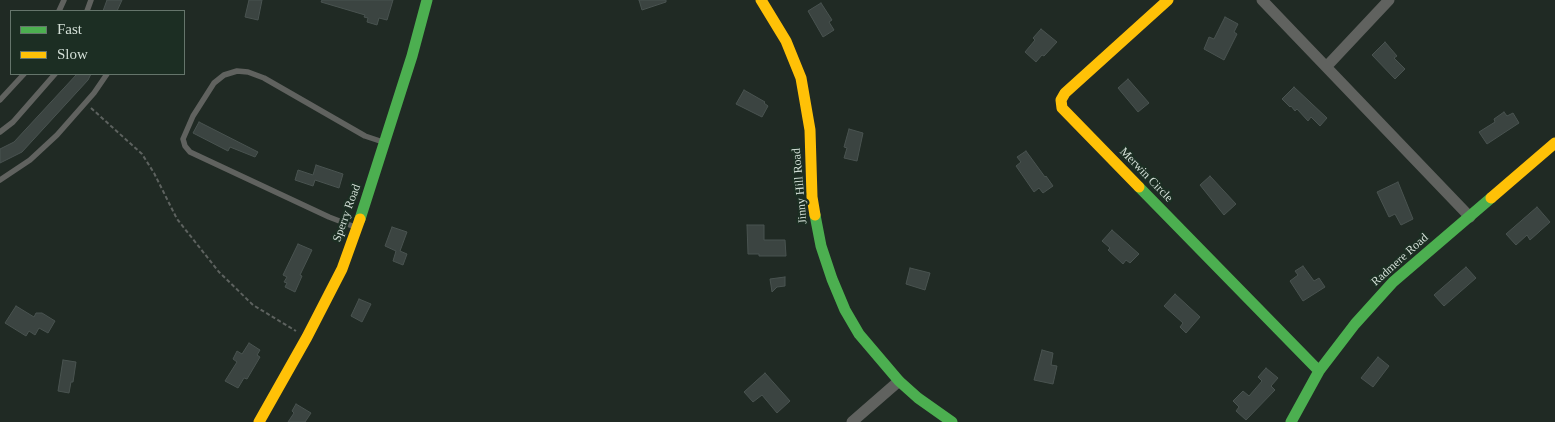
<!DOCTYPE html>
<style>
body{margin:0}
#map{position:relative;width:1555px;height:422px;overflow:hidden;background:#202a24;font-family:"Times New Roman",serif}
canvas{display:block}
.legend{position:absolute;left:10px;top:10px;width:175px;height:65px;box-sizing:border-box;background:#1c2e23;border:1px solid #65756b;margin:0;padding:6px 9px;list-style:none;font-size:15px;color:#d3dfd7}
.legend li{display:flex;align-items:center;gap:10px;height:25px}
.legend b{width:25px;border:1px solid #65756b}
</style>
<div id="map">
<canvas width="1555" height="422"></canvas>
<ul class="legend">
<li><b style="height:6px;background:#4caf50"></b>Fast</li>
<li><b style="height:6px;background:#ffc107"></b>Slow</li>
</ul>
</div>
<script>
const context = document.querySelector('canvas').getContext('2d');
context.lineJoin = 'round';
function fillPath(path, color) {
  context.fillStyle = color;
  context.fill(path, 'evenodd');
}
function poly(rows) {
  const path = new Path2D();
  for (const r of rows) {
    path.moveTo(r[0], r[1]);
    for (let i = 2; i < r.length; i += 2) path.lineTo(r[i], r[i + 1]);
  }
  return path;
}
function stroke(path, color, width, dash) {
  context.strokeStyle = color;
  context.lineWidth = width;
  context.lineCap = dash ? 'butt' : 'round';
  context.setLineDash(dash || []);
  context.stroke(path);
}
function drawText(font, color, halo, rows, align = 'center') {
  context.font = font + ' "Times New Roman",serif';
  context.lineWidth = 4.5;
  context.setLineDash([]);
  context.textBaseline = 'middle';
  context.strokeStyle = halo;
  context.fillStyle = color;
  for (const [text, x, y, turn = 0] of rows) {
    context.save();
    context.translate(x, y);
    context.rotate((+turn || 0) * Math.PI / 180);
    context.textAlign = isNaN(turn) ? turn : align;
    if (halo) context.strokeText(text, 0, 0);
    context.fillText(text, 0, 0);
    context.restore();
  }
}
const building = poly([
 [107,0,122,0,117,11,103,11,107,0],
 [249,0,262,0,258,20,245,17,249,0],
 [322,0,393,0,387,20,379,18,377,25,367,22,368,18,364,17,365,15,321,2,322,0],
 [639,0,666,0,666,2,642,10,639,0],
 [821,3,832,20,829,22,834,30,823,37,808,11,821,3],
 [1225,17,1238,24,1234,32,1237,34,1224,60,1204,49,1209,37,1214,39,1225,17],
 [1041,29,1057,42,1044,56,1042,55,1036,62,1025,52,1035,40,1033,38,1041,29],
 [1385,42,1397,56,1394,58,1405,69,1395,79,1372,55,1385,42],
 [77,74,91,74,88,80,22,152,0,163,0,149,14,142,77,74],
 [1128,79,1149,103,1138,112,1118,88,1128,79],
 [1294,87,1327,118,1320,126,1311,117,1308,121,1297,109,1295,111,1291,106,1290,107,1282,99,1294,87],
 [744,90,765,102,764,103,768,106,762,117,736,104,744,90],
 [1504,112,1507,116,1513,113,1519,123,1487,144,1479,132,1495,122,1494,119,1504,112],
 [199,122,258,152,255,157,230,147,228,151,193,133,199,122],
 [849,129,863,133,857,161,844,158,847,148,844,147,849,129],
 [1026,151,1045,177,1046,176,1053,186,1043,193,1039,188,1034,192,1016,166,1021,162,1017,157,1026,151],
 [316,165,343,174,339,188,315,180,313,186,295,180,298,170,313,175,316,165],
 [1210,176,1236,204,1224,215,1200,185,1210,176],
 [1398,182,1413,219,1401,225,1395,214,1389,217,1377,192,1398,182],
 [1537,207,1550,222,1530,240,1527,235,1516,245,1506,234,1537,207],
 [747,225,764,225,764,240,785,240,786,256,759,256,759,254,748,254,747,225],
 [392,227,407,232,400,251,407,254,403,265,393,261,396,251,385,246,392,227],
 [1112,230,1139,254,1130,263,1126,260,1123,264,1108,250,1110,248,1102,241,1112,230],
 [298,244,312,250,300,275,302,276,295,292,285,287,287,283,284,282,287,277,283,275,298,244],
 [1303,266,1314,281,1319,278,1325,287,1303,301,1290,281,1298,275,1295,271,1303,266],
 [1466,267,1476,278,1444,306,1434,295,1466,267],
 [910,268,930,273,925,290,906,284,910,268],
 [785,277,785,286,777,287,772,292,770,279,785,277],
 [1175,294,1200,317,1186,333,1180,327,1183,323,1164,306,1175,294],
 [359,299,371,304,362,322,351,316,359,299],
 [16,306,34,317,36,313,42,313,55,321,48,333,39,328,35,335,29,331,26,336,5,323,16,306],
 [249,343,260,350,257,355,260,357,247,379,244,378,238,388,225,381,237,362,233,359,237,351,242,354,249,343],
 [1042,350,1053,353,1051,365,1057,366,1053,384,1034,380,1042,350],
 [1378,357,1389,366,1373,387,1361,378,1378,357],
 [63,360,76,362,73,382,71,382,69,393,58,391,63,360],
 [1266,368,1278,378,1271,386,1275,390,1246,420,1236,411,1239,407,1233,401,1243,391,1249,396,1262,381,1258,377,1266,368],
 [765,373,790,401,777,413,762,395,753,402,744,392,765,373],
 [296,404,311,413,305,422,288,422,294,413,292,411,296,404]
]);
const path = poly([
 [91,108,142,154,154,173,177,219,219,272,253,305,296,331]
]);
const lane = poly([
 [59,11,64,0],
 [87,11,91,0],
 [0,100,24,74],
 [0,132,13,122,55,74],
 [0,180,30,160,57,135,94,93,107,74],
 [355,227,329,217,190,152,185,146,183,139,193,116,214,83,224,75,237,71,248,72,264,78,365,136,383,142]
]);
const street = poly([
 [1262,0,1470,217],
 [1327,66,1389,0],
 [852,422,899,381]
]);
const fast = poly([
 [1139,187,1319,371],
 [815,215,821,246,832,279,845,310,859,334,899,381,918,398,952,422],
 [360,219,412,56,427,0],
 [1291,422,1319,371,1355,324,1393,282,1491,198]
]);
const slow = poly([
 [761,0,786,41,801,78,810,130,812,197,815,215],
 [1139,187,1062,108,1061,100,1065,93,1168,0],
 [1491,198,1555,143],
 [259,422,307,337,342,269,360,219]
]);
const streetNames = [
 ["Merwin Circle",1146,175,46],
 ["Jinny Hill Road",800,186,-95],
 ["Sperry Road",347,213,-70],
 ["Radmere Road",1400,260,-42]
];
fillPath(building, '#3b4441');
stroke(building, '#495350', 1);
stroke(path, '#5d625f', 2, [4, 2.5]);
stroke(lane, '#60625f', 5.5);
stroke(street, '#60625f', 11);
stroke(fast, '#4caf50', 11);
stroke(slow, '#ffc107', 11);
drawText('12px', '#d3dfd7', '#1c2e23', streetNames);
</script>
